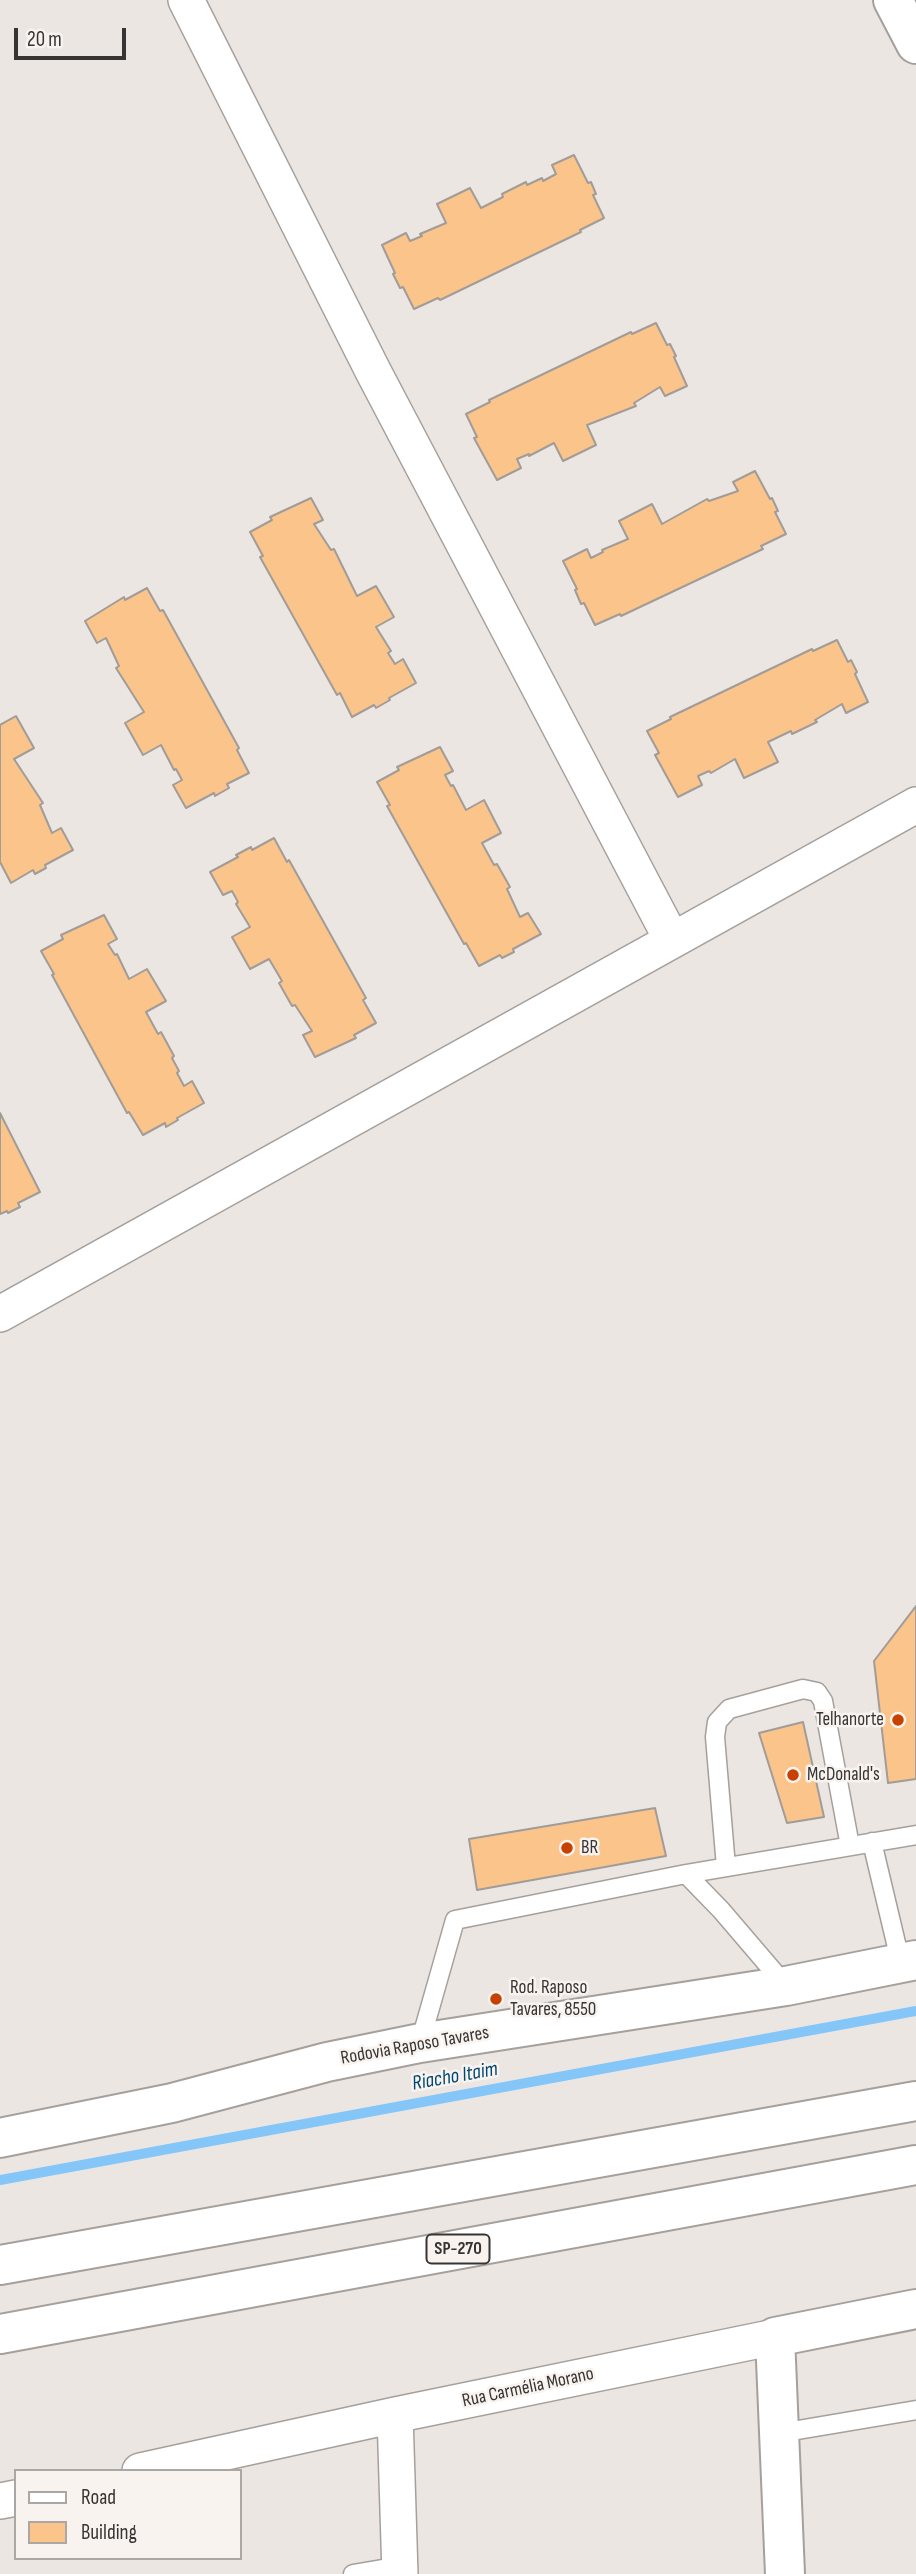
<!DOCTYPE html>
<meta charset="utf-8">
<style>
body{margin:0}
#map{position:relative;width:916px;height:2574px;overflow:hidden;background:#ece6e2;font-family:"Sofia Sans Condensed",sans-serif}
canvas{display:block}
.legend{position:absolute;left:14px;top:2469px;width:228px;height:91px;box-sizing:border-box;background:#f9f3ef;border:2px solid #aba7a4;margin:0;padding:9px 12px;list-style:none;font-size:21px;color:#373534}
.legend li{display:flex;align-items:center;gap:14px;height:35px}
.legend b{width:35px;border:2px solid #aba7a4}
.scale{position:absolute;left:14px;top:28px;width:112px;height:32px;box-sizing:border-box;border:4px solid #373534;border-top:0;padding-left:9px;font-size:21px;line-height:24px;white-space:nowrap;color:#373534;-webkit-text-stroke:5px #f9f3ef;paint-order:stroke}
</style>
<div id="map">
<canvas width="916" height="2574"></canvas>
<ul class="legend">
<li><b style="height:9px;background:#fff"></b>Road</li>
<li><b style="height:19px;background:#fbc48a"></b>Building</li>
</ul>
<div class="scale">20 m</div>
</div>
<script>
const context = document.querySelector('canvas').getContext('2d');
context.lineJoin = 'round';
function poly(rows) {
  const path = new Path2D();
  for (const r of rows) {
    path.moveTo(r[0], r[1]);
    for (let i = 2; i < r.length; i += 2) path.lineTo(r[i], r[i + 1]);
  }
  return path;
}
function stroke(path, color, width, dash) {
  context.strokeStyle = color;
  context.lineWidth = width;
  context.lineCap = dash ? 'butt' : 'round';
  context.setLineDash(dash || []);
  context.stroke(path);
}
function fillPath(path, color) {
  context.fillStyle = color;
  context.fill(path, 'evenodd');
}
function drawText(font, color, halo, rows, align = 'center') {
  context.font = font + ' "Sofia Sans Condensed",sans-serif';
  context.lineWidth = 5;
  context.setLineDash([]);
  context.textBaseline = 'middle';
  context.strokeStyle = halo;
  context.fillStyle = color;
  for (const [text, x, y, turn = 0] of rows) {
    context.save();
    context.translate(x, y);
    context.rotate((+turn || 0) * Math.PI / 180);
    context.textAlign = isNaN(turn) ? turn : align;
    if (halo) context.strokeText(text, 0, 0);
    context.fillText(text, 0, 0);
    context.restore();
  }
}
const stream = poly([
 [0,2180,916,2011]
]);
const building = poly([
 [574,155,588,183,591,182,596,194,593,195,604,218,580,230,581,232,440,300,438,298,414,309,403,287,400,288,393,274,395,273,382,245,406,233,410,241,422,236,420,234,446,223,437,204,470,188,481,208,503,197,502,194,526,182,527,185,542,178,543,181,556,174,552,165,574,155],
 [656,323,667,345,670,344,676,356,674,357,687,386,665,396,660,387,634,403,636,406,587,425,596,445,563,461,554,443,529,456,529,454,517,459,521,468,497,480,474,438,477,437,466,414,490,402,489,400,631,332,632,334,656,323],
 [755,471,770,499,772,498,778,511,775,512,786,534,761,546,763,549,621,616,620,614,595,625,584,603,581,604,575,590,577,589,563,561,587,549,591,558,603,552,602,550,628,539,619,521,652,504,662,524,707,499,709,501,738,491,733,482,755,471],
 [311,498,323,520,314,524,331,550,334,549,357,596,376,586,394,617,376,627,391,651,388,653,395,664,403,659,416,683,389,698,390,700,376,708,374,705,352,717,340,693,337,695,260,557,263,556,250,532,272,520,270,517,311,498],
 [147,588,160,611,163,610,239,748,237,750,249,773,227,784,229,788,215,796,214,793,186,808,173,785,182,780,176,769,174,770,161,745,143,755,125,723,144,712,116,668,119,666,106,638,97,643,85,621,124,597,125,600,147,588],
 [837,640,848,662,851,660,857,672,855,674,868,702,846,713,842,704,815,720,817,722,792,734,791,731,768,742,778,762,744,778,735,759,711,773,709,771,698,776,702,785,678,797,655,755,659,753,647,731,671,719,670,717,812,649,813,651,837,640],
 [16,716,34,748,14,759,43,803,40,805,52,833,61,828,73,850,45,865,46,868,35,874,33,870,11,883,0,862,0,725,16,716],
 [440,747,453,771,445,775,451,786,453,785,466,810,484,800,501,833,482,843,494,865,497,864,510,887,507,889,520,917,528,913,541,934,513,949,514,952,502,958,500,955,479,966,466,943,464,944,387,806,390,805,377,782,399,770,397,767,440,747],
 [274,838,287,862,289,860,366,998,363,1000,376,1023,354,1035,356,1038,315,1057,303,1035,312,1031,295,1005,292,1006,279,983,282,981,269,959,250,969,232,937,250,927,236,904,238,902,232,891,223,895,210,872,238,857,236,855,251,847,252,850,274,838],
 [104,915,117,939,108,944,115,955,117,954,129,979,147,969,166,1001,146,1012,158,1034,161,1032,174,1056,172,1058,179,1071,177,1073,184,1086,192,1081,204,1103,177,1118,178,1120,166,1127,165,1123,143,1135,129,1112,127,1113,52,975,54,974,41,951,63,939,61,935,104,915],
 [0,1113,40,1192,18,1203,20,1207,8,1213,7,1211,0,1214,0,1113],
 [916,1606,916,1779,888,1783,874,1661,916,1606],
 [803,1722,824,1817,787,1823,759,1733,803,1722],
 [655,1808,666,1856,477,1890,469,1839,655,1808]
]);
const service = poly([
 [872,1842,901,1964],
 [726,1867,715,1737,717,1722,729,1709,803,1689,817,1692,823,1701,850,1846],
 [686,1874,721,1910,786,1986],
 [420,2043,455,1920,686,1874,916,1835],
 [780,2433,916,2410],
 [353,2574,400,2566]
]);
const minor = poly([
 [186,0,373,371,672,940],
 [0,1314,916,805],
 [395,2415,400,2574],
 [140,2471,395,2415,775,2337],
 [0,2501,16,2498]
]);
const tertiary = poly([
 [893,0,916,44],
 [785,2574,775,2337,916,2309]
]);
const secondary = poly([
 [0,2138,172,2103,327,2062,420,2043,786,1986,916,1960]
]);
const motorway = poly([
 [0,2265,916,2101],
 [0,2334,916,2165]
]);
const markers = [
 [898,1720,7,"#c74200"],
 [793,1775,7,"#c74200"],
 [567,1848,7,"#c74200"],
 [496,1999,7,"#c74200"]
];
const shields = [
 [458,2249,63]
];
const shieldNames = [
 ["SP-270",458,2249]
];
const poiNames = [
 ["Telhanorte",884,1720,"right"],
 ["McDonald's",807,1775],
 ["BR",581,1848],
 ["Rod. Raposo",510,1988],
 ["Tavares, 8550",510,2010]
];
const streetNames = [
 ["Rodovia Raposo Tavares",415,2046,-10],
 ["Rua Carmélia Morano",528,2388,-12]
];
const waterNames = [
 ["Riacho Itaim",455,2077,-10]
];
stroke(stream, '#84c6f8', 10);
fillPath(building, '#fbc48a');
stroke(building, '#a19c98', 2);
stroke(service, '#a6a09d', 21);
stroke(minor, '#a6a09d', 38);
stroke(tertiary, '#a6a09d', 42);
stroke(secondary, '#a6a09d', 42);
stroke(motorway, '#a6a09d', 42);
stroke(service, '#fff', 18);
stroke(minor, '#fff', 35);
stroke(tertiary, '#fff', 38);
stroke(secondary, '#fff', 38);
stroke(motorway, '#fff', 38);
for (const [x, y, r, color] of markers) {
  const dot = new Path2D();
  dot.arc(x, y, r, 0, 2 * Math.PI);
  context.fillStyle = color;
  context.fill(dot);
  stroke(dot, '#f9f3ef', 2.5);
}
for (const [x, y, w] of shields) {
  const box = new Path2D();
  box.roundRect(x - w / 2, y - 14.5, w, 29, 5);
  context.fillStyle = '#f9f3ef';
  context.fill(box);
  stroke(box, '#373534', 2);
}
drawText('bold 18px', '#373534', null, shieldNames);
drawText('19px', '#373534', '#f9f3ef', poiNames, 'left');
drawText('19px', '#373534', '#f9f3ef', streetNames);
drawText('italic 21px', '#014870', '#f9f3ef', waterNames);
</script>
